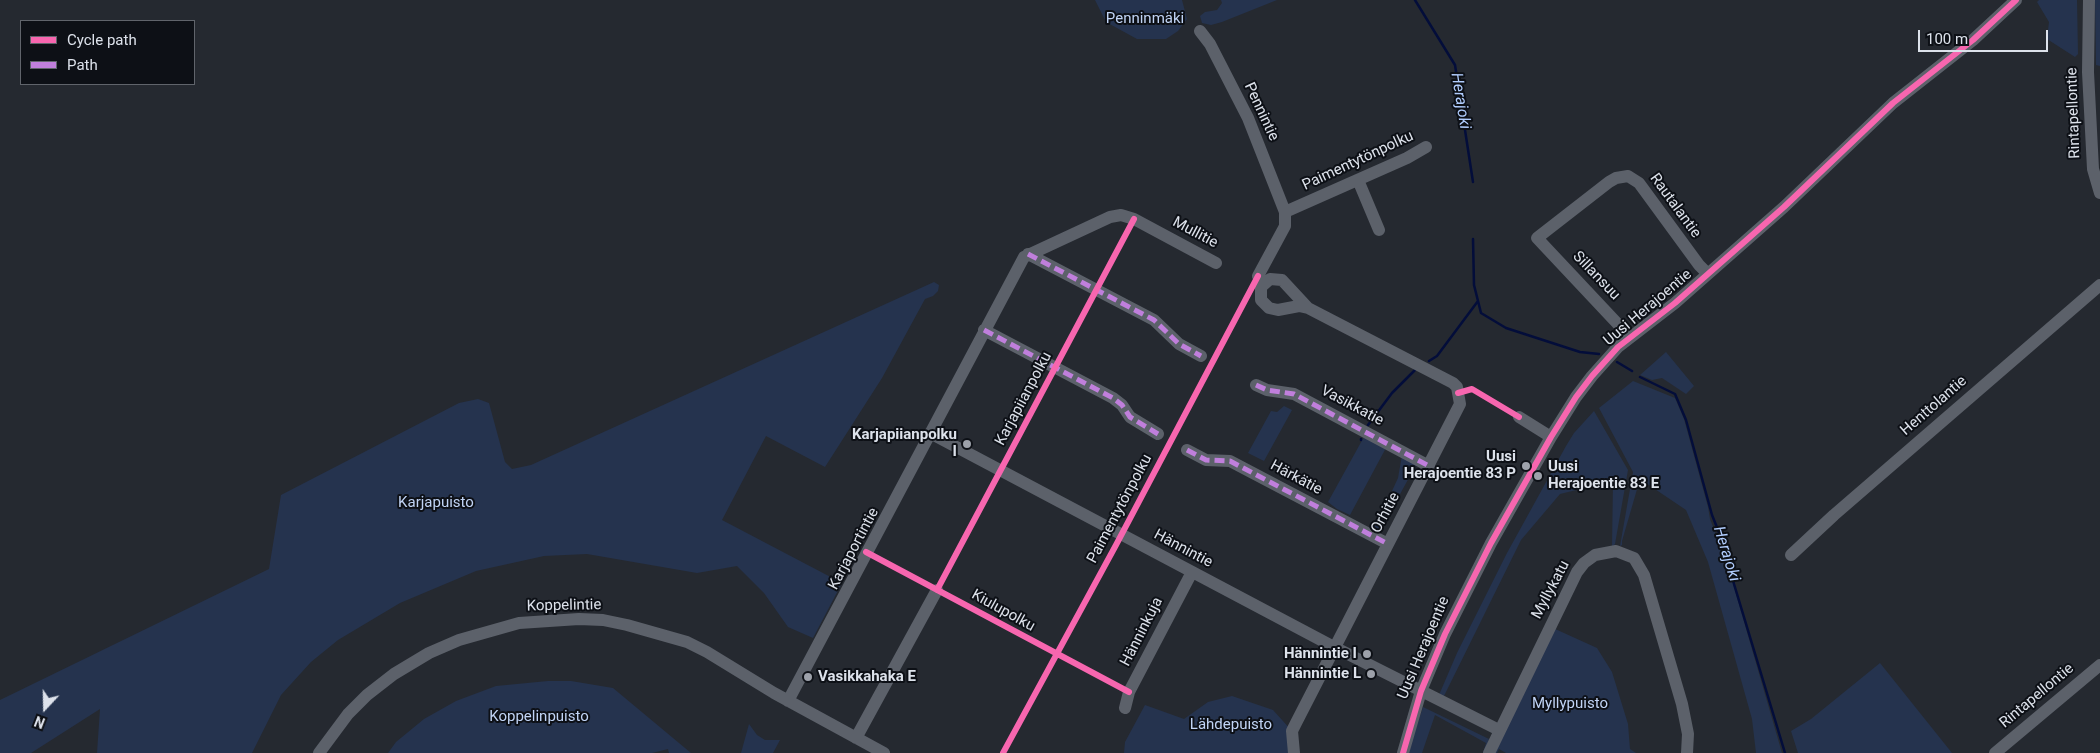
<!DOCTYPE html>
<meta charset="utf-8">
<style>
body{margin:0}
#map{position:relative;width:2100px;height:753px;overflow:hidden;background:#252930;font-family:Roboto,sans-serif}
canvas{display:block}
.legend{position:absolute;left:20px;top:20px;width:175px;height:65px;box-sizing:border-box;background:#0d1016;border:1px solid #60646b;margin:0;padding:6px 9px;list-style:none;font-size:15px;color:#dde2eb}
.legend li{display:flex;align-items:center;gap:10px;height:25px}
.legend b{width:25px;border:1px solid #60646b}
.north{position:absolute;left:20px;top:683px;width:50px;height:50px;-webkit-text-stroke:4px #0d1016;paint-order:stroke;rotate:201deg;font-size:14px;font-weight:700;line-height:20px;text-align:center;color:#dde2eb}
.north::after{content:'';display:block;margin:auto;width:18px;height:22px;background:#dde2eb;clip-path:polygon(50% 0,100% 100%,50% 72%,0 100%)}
.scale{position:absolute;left:1918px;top:30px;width:130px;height:22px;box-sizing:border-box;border:2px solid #dde2eb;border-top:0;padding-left:6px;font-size:15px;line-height:18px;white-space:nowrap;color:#dde2eb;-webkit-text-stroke:4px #0d1016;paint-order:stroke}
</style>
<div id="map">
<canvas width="2100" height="753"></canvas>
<ul class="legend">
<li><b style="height:6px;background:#f766af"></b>Cycle path</li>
<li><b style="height:6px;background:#c07fdc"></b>Path</li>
</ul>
<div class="north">N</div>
<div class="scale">100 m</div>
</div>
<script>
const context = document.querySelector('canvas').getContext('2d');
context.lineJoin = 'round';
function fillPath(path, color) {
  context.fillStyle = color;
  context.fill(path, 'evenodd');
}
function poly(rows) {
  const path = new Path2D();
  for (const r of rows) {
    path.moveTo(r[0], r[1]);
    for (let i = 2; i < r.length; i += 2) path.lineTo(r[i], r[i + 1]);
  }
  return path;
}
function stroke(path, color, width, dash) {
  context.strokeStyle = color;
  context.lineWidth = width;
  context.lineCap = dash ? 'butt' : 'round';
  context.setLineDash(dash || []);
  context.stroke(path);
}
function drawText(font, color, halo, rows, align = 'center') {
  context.font = font + ' Roboto,sans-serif';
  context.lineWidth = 4;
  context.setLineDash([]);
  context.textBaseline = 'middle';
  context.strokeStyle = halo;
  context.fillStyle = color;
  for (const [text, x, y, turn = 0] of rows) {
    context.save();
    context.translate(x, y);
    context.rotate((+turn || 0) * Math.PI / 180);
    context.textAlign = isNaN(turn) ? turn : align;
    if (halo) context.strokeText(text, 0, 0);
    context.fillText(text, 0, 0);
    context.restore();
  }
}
const green = poly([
 [1095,0,1182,0,1187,19,1178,31,1166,39,1137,39,1106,22],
 [1221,0,1277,0,1222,22,1211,25,1202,23,1200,16,1205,12,1217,10,1222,3],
 [2039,0,2077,0,2078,54,2075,57,2047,39,2049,22,2037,2],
 [2095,0,2100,0,2100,66,2096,65],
 [934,282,939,285,938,291,933,296,925,299,882,378,825,467,766,436,722,520,842,583,813,638,788,627,764,593,737,566,697,573,587,554,544,556,476,571,400,603,338,640,311,662,281,695,252,753,97,753,100,709,31,753,0,753,0,700,269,569,281,495,459,403,478,399,489,403,505,462,512,469,531,465],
 [1666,352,1694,386,1686,394,1662,378,1652,380,1640,375],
 [1633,381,1675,398,1684,419,1708,507,1710,519,1727,563,1782,753,1756,753,1752,719,1708,562,1686,510,1640,479,1622,541,1622,545,1620,546,1633,472,1599,408],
 [1284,406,1292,410,1264,461,1248,453,1271,411,1277,412],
 [1594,411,1628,470,1615,544,1612,547,1613,481,1560,494,1521,540,1443,698,1439,695,1457,653,1507,553,1566,446,1574,433],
 [1365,435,1387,446,1350,515,1337,509,1328,502],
 [1402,455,1417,463,1399,496,1392,491,1398,478],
 [1388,501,1396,503,1379,534,1369,526,1377,522],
 [1553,628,1597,648,1612,672,1628,724,1630,749,1636,753,1506,753,1499,749,1497,753,1493,753],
 [1880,663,1952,753,1798,753,1791,731,1811,719],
 [548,681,571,681,613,688,691,753,669,753,668,749,652,753,388,753,396,742,424,719,456,701,496,686],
 [1232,696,1273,710,1292,731,1294,753,1124,753,1125,742,1145,705,1184,719,1208,702],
 [1423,707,1489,739,1485,753,1483,753,1486,743,1435,715,1422,753,1408,753],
 [749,724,757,735,765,740,780,740,773,753,741,753]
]);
const stream = poly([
 [1415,0,1455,65,1473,182],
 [1473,239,1474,285,1481,313,1506,328,1580,352,1599,354],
 [1429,361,1437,356,1478,301],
 [1617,362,1632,371],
 [1640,377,1675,394,1686,420,1712,515,1722,540,1734,584,1785,753],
 [1368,425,1392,393,1415,370],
 [1361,440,1361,439]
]);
const minor = poly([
 [2089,0,2088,72,2093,169,2100,193],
 [1200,31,1210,44,1248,118,1285,212,1285,226,1258,276,1263,285],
 [1358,180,1379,230],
 [1285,212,1407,158,1426,147],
 [1028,254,1154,320,1179,344,1201,356],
 [984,330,1113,398,1122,405,1130,417,1158,434],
 [1630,337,1537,238,1609,182,1616,178,1628,176,1639,183,1699,265,1708,274],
 [1256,385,1267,390,1294,394,1429,466],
 [1519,417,1551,437],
 [930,433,1334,647,1499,730],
 [1187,450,1206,460,1230,461,1388,544],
 [1791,555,1834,515,2100,285],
 [788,701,1024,257,1110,217,1121,215,1134,219,1216,263],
 [1125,708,1129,692,1192,572],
 [856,738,937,590],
 [319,753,348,714,367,695,394,674,429,653,459,640,519,623,579,619,603,620,627,625,687,642,707,652,774,693,884,753],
 [1294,753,1292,731,1296,723,1460,404,1457,387,1453,383,1308,308,1282,280,1270,279,1261,287,1261,300,1269,308,1278,310,1299,306,1308,308],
 [1403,753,1421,691,1445,634,1491,543,1551,437,1576,397,1592,376,1618,347,1675,303,1784,207,1893,103,1973,40,2016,0],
 [1489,753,1577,572,1584,563,1595,555,1616,551,1634,558,1644,575,1682,704,1688,734,1687,753],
 [1995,753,2100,665]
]);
const quiet = poly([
 [1028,254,1154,320,1179,344,1201,356],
 [984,330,1113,398,1122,405,1130,417,1158,434],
 [1256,385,1267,390,1294,394,1429,466],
 [1187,450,1206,460,1230,461,1388,544]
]);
const cycleway = poly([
 [1458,393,1472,389,1519,417],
 [866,552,1129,692],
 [937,590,1134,219],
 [1003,753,1116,545,1258,276],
 [1403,753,1421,691,1445,634,1491,543,1551,437,1576,397,1592,376,1618,347,1675,303,1784,207,1893,103,1973,40,2016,0]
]);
const markers = [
 [967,444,5,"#9da1aa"],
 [1526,466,5,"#9da1aa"],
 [1538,476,5,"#9da1aa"],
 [1367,654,5,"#9da1aa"],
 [1371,674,5,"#9da1aa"],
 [808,677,5,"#9da1aa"]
];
const parkNames = [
 ["Penninmäki",1145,19],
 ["Karjapuisto",436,503],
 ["Myllypuisto",1570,704],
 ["Koppelinpuisto",539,717],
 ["Lähdepuisto",1231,725]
];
const streetNames = [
 ["Pennintie",1261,112,65],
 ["Rintapellontie",2074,113,-92],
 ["Paimentytönpolku",1358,161,-25],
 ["Rautalantie",1675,206,54],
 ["Mullitie",1195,233,28],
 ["Sillansuu",1596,276,46],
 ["Uusi Herajoentie",1648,308,-40],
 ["Karjapiianpolku",1024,399,-62],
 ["Vasikkatie",1352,406,28],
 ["Henttolantie",1934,406,-41],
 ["Härkätie",1296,478,28],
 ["Paimentytönpolku",1120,509,-62],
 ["Orhitie",1386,513,-62],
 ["Karjaportintie",854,549,-62],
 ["Hännintie",1183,549,28],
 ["Myllykatu",1551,590,-62],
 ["Koppelintie",564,606,-1],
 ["Kiulupolku",1003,611,29],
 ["Hänninkuja",1142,632,-63],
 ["Uusi Herajoentie",1424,648,-67],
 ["Rintapellontie",2037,696,-40]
];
const poiNames = [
 ["Karjapiianpolku",957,435],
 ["I",957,452],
 ["Uusi",1516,457],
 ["Herajoentie 83 P",1516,474],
 ["Uusi",1548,467,"left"],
 ["Herajoentie 83 E",1548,484,"left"],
 ["Hännintie I",1357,654],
 ["Hännintie L",1361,674],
 ["Vasikkahaka E",818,677,"left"]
];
const waterNames = [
 ["Herajoki",1460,101,81],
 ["Herajoki",1726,554,73]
];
fillPath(green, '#25334e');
stroke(stream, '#030d3a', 2.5);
stroke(minor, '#5c616a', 12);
stroke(quiet, '#c07fdc', 5, [10, 5]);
stroke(cycleway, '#f766af', 6);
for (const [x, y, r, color] of markers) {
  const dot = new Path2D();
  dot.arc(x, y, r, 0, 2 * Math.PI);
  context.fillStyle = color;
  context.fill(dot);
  stroke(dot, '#0d1016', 2);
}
drawText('15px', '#c1d4f5', '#0d1016', parkNames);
drawText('15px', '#dde2eb', '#0d1016', streetNames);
drawText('bold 15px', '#dde2eb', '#0d1016', poiNames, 'right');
drawText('italic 16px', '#b1cdfe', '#0d1016', waterNames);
</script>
